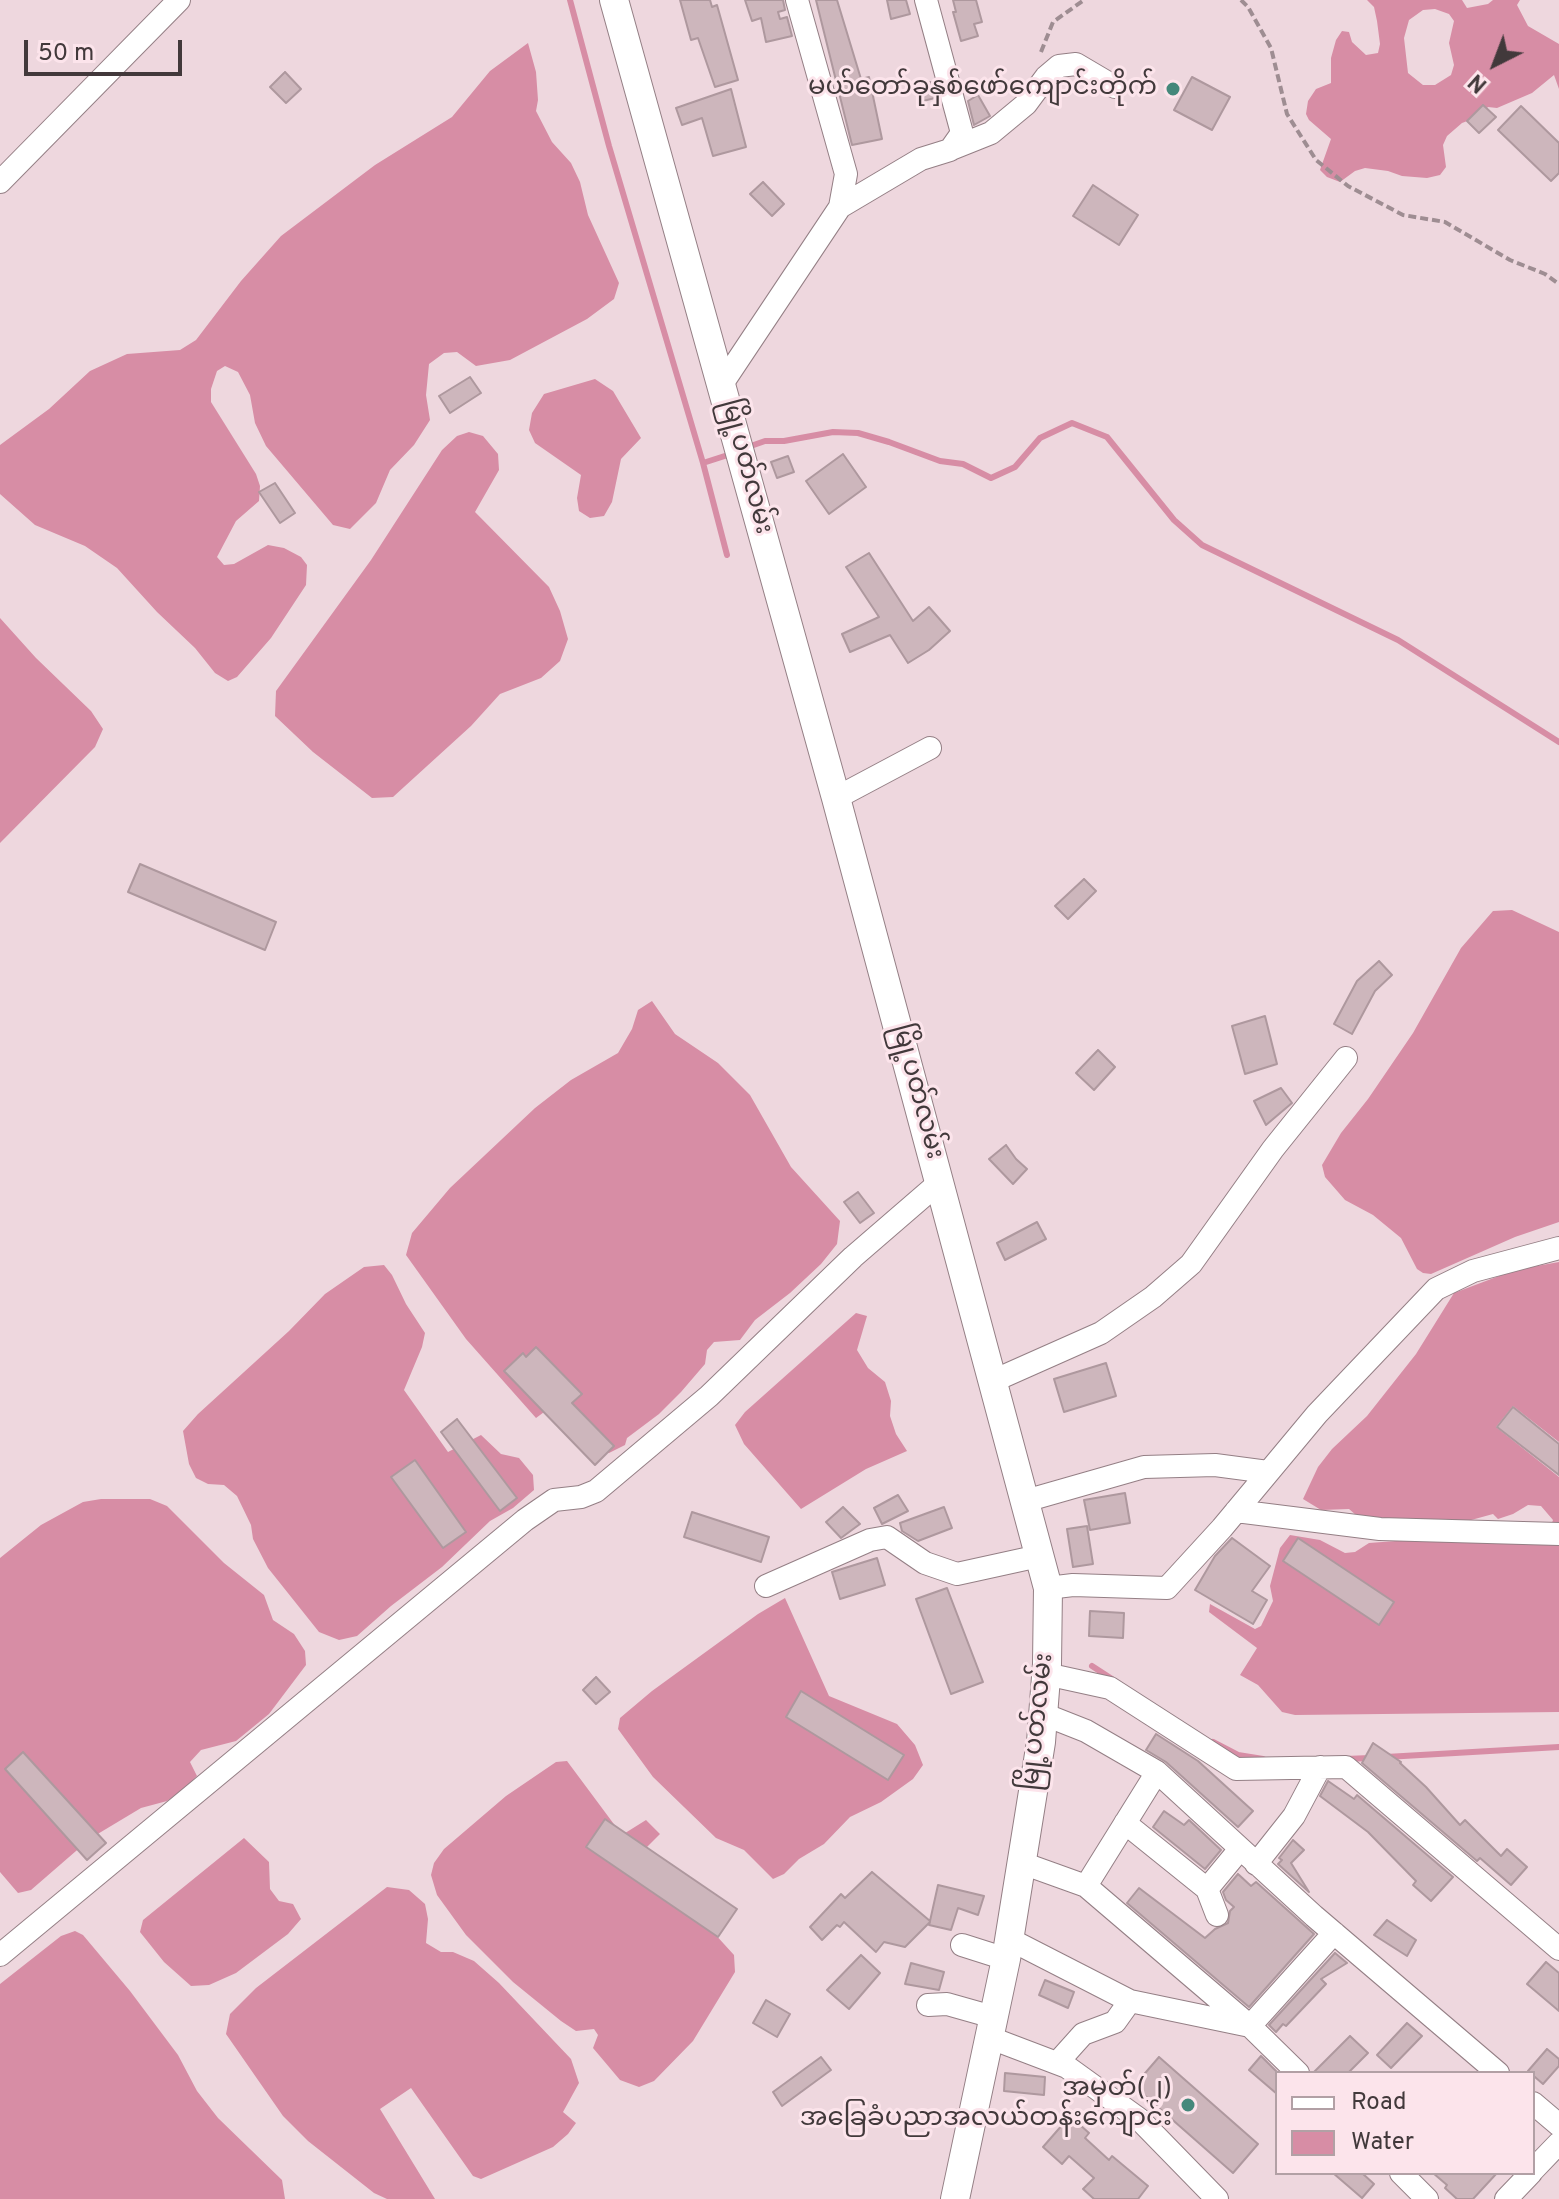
<!DOCTYPE html>
<meta charset="utf-8">
<style>
body{margin:0}
#map{position:relative;width:1559px;height:2199px;overflow:hidden;background:#eed7de;font-family:Overpass,sans-serif}
canvas{display:block}
.legend{position:absolute;left:1275px;top:2071px;width:260px;height:104px;box-sizing:border-box;background:#fce4eb;border:2px solid #b2a0a5;margin:0;padding:10px 14px;list-style:none;font-size:24px;color:#42393b}
.legend li{display:flex;align-items:center;gap:16px;height:40px}
.legend b{width:40px;border:2px solid #b2a0a5}
.north{position:absolute;left:1455px;top:24px;width:80px;height:80px;-webkit-text-stroke:6px #fce4eb;paint-order:stroke;rotate:222deg;font-size:22px;font-weight:700;line-height:32px;text-align:center;color:#42393b}
.north::after{content:'';display:block;margin:auto;width:28px;height:36px;background:#42393b;clip-path:polygon(50% 0,100% 100%,50% 72%,0 100%)}
.scale{position:absolute;left:24px;top:40px;width:158px;height:36px;box-sizing:border-box;border:4px solid #42393b;border-top:0;padding-left:10px;font-size:24px;line-height:28px;white-space:nowrap;color:#42393b;-webkit-text-stroke:6px #fce4eb;paint-order:stroke}
</style>
<div id="map">
<canvas width="1559" height="2199"></canvas>
<ul class="legend">
<li><b style="height:10px;background:#fff"></b>Road</li>
<li><b style="height:22px;background:#d78da5"></b>Water</li>
</ul>
<div class="north">N</div>
<div class="scale">50 m</div>
</div>
<script>
const context = document.querySelector('canvas').getContext('2d');
context.lineJoin = 'round';
function fillPath(path, color) {
  context.fillStyle = color;
  context.fill(path, 'evenodd');
}
function poly(rows) {
  const path = new Path2D();
  for (const r of rows) {
    path.moveTo(r[0], r[1]);
    for (let i = 2; i < r.length; i += 2) path.lineTo(r[i], r[i + 1]);
  }
  return path;
}
function stroke(path, color, width, dash) {
  context.strokeStyle = color;
  context.lineWidth = width;
  context.lineCap = dash ? 'butt' : 'round';
  context.setLineDash(dash || []);
  context.stroke(path);
}
function drawText(font, color, halo, rows, align = 'center') {
  context.font = font + ' Overpass,"Noto Sans Myanmar",sans-serif';
  context.lineWidth = 6;
  context.setLineDash([]);
  context.textBaseline = 'middle';
  context.strokeStyle = halo;
  context.fillStyle = color;
  for (const [text, x, y, turn = 0] of rows) {
    context.save();
    context.translate(x, y);
    context.rotate((+turn || 0) * Math.PI / 180);
    context.textAlign = isNaN(turn) ? turn : align;
    if (halo) context.strokeText(text, 0, 0);
    context.fillText(text, 0, 0);
    context.restore();
  }
}
const water = poly([
 [1367,0,1462,0,1467,8,1488,4,1493,0,1520,0,1517,5,1528,26,1559,44,1559,89,1554,75,1532,93,1497,108,1488,107,1478,117,1462,123,1447,136,1443,145,1446,167,1440,175,1427,178,1402,176,1388,171,1365,168,1355,171,1340,182,1327,177,1320,170,1331,139,1309,120,1306,114,1308,101,1316,89,1331,83,1331,58,1336,40,1342,31,1349,32,1352,42,1366,55,1378,53,1380,44,1377,21,1374,7],
 [1435,9,1449,14,1454,21,1449,43,1454,65,1451,75,1435,85,1423,85,1408,73,1404,38,1409,20,1423,10],
 [528,43,536,72,538,100,536,111,552,142,571,163,580,182,588,215,619,283,614,299,587,319,510,360,476,366,457,352,444,353,429,364,426,395,430,420,414,445,390,470,376,503,350,529,333,525,266,446,255,423,250,395,238,372,225,366,217,371,211,389,211,402,256,474,260,486,259,501,236,521,217,557,224,565,234,564,268,545,284,548,301,557,307,565,306,585,271,638,237,677,228,681,215,673,195,648,157,612,117,568,85,546,35,525,0,494,0,445,49,409,90,371,127,354,180,350,196,340,241,281,281,236,375,165,452,117,490,71],
 [595,379,613,391,641,438,621,459,612,502,604,516,590,518,579,511,577,498,581,475,535,443,529,430,532,413,544,394],
 [469,432,483,436,498,454,499,470,475,512,549,587,560,611,568,639,560,661,541,678,500,694,471,726,393,797,372,798,313,752,275,716,276,691,371,560,442,450,457,436],
 [0,618,36,658,91,711,103,729,95,747,0,843],
 [1512,910,1559,932,1559,1222,1515,1237,1431,1274,1423,1273,1417,1269,1401,1238,1373,1215,1345,1200,1325,1177,1322,1165,1341,1133,1368,1099,1413,1033,1461,948,1493,911],
 [652,1001,675,1034,718,1063,750,1095,791,1167,840,1221,837,1244,821,1264,790,1293,755,1320,740,1340,714,1342,707,1350,705,1364,681,1392,659,1414,627,1438,625,1445,609,1453,597,1449,559,1401,536,1418,466,1339,406,1255,412,1233,450,1188,535,1108,571,1080,618,1053,632,1029,638,1010],
 [1559,1262,1559,1442,1513,1406,1496,1427,1559,1477,1559,1527,1549,1531,1553,1520,1541,1506,1528,1505,1513,1514,1498,1519,1493,1514,1453,1525,1356,1515,1349,1509,1321,1510,1303,1499,1318,1467,1332,1449,1367,1416,1416,1354,1454,1293,1515,1270],
 [384,1265,392,1275,406,1304,425,1333,422,1347,404,1390,448,1452,481,1435,501,1454,519,1458,533,1475,534,1490,513,1508,490,1521,442,1567,391,1606,357,1636,339,1640,319,1632,268,1568,253,1539,251,1525,237,1496,224,1485,208,1484,196,1478,189,1464,183,1431,198,1414,289,1331,325,1294,364,1267],
 [856,1313,867,1316,857,1350,868,1368,885,1382,891,1401,890,1416,896,1434,907,1451,866,1469,801,1509,744,1444,735,1425,745,1412],
 [101,1499,150,1499,167,1506,224,1563,264,1595,273,1620,294,1634,305,1651,306,1665,269,1714,236,1741,201,1750,190,1762,197,1776,184,1789,167,1801,141,1808,91,1838,31,1890,18,1893,0,1872,0,1558,41,1525,83,1502],
 [1290,1535,1320,1540,1345,1553,1355,1552,1369,1543,1423,1539,1559,1544,1559,1712,1295,1715,1282,1712,1258,1685,1240,1675,1257,1648,1209,1612,1210,1604,1255,1629,1261,1626,1273,1601,1270,1586,1280,1548],
 [785,1598,829,1696,897,1724,915,1745,923,1765,913,1779,881,1802,850,1817,824,1844,799,1859,784,1874,773,1879,744,1850,716,1838,653,1777,618,1729,620,1718,652,1691,758,1614],
 [567,1761,622,1835,646,1820,660,1834,641,1853,734,1955,735,1972,693,2041,654,2081,639,2087,620,2080,593,2048,598,2035,594,2029,576,2031,561,2021,513,1982,466,1935,437,1895,431,1875,434,1863,444,1849,506,1796,556,1762],
 [244,1838,269,1862,270,1889,279,1901,293,1904,301,1919,288,1934,236,1973,209,1985,191,1986,164,1962,140,1932,143,1920],
 [387,1887,409,1890,425,1904,428,1919,426,1943,441,1952,453,1952,474,1961,499,1983,571,2059,579,2083,563,2112,576,2123,568,2134,553,2147,481,2179,473,2176,411,2088,380,2109,435,2199,387,2199,374,2193,308,2141,283,2116,226,2034,230,2014,256,1988],
 [75,1931,83,1935,130,1991,178,2055,197,2091,218,2118,282,2180,285,2199,0,2199,0,1984,61,1936]
]);
const stream = poly([
 [570,0,609,146,703,463,727,555],
 [748,447,765,441,784,441,833,432,858,433,889,442,940,461,963,464,991,478,1015,467,1040,438,1072,423,1107,437,1174,520,1202,545,1398,640,1559,742],
 [703,463,734,453],
 [1092,1666,1112,1679],
 [1213,1742,1238,1755,1263,1759],
 [1386,1757,1559,1747],
 [1346,1759,1370,1758]
]);
const building = poly([
 [680,0,710,0,712,7,717,5,738,80,715,87,698,38,691,40,680,0],
 [745,0,783,0,785,10,778,12,780,19,787,17,792,36,766,42,761,18,752,21,745,0],
 [816,0,837,0,861,79,869,77,882,139,852,145,816,0],
 [887,0,906,0,910,14,891,19,887,0],
 [953,0,976,0,982,22,974,24,978,36,961,41,953,12,956,12,953,0],
 [285,72,301,89,286,103,270,87,285,72],
 [1192,77,1230,97,1212,130,1174,110,1192,77],
 [931,82,935,98,919,102,915,85,931,82],
 [731,89,746,147,713,156,702,118,682,125,676,108,731,89],
 [978,95,990,116,974,125,968,101,978,95],
 [1483,105,1496,117,1479,133,1467,121,1483,105],
 [1521,106,1559,143,1559,173,1551,181,1498,130,1521,106],
 [763,182,784,204,772,216,750,194,763,182],
 [1093,185,1138,215,1119,245,1073,216,1093,185],
 [470,377,481,393,450,413,439,396,470,377],
 [843,454,866,487,829,514,806,481,843,454],
 [788,456,794,472,777,478,771,462,788,456],
 [275,483,295,513,280,523,259,492,275,483],
 [869,553,913,621,929,607,950,631,929,650,908,663,890,635,850,652,842,634,879,617,846,567,869,553],
 [140,864,276,922,265,950,128,892,140,864],
 [1084,879,1096,891,1068,919,1055,906,1084,879],
 [1379,961,1392,975,1375,991,1352,1034,1334,1024,1357,981,1379,961],
 [1265,1016,1277,1064,1245,1074,1232,1026,1265,1016],
 [1098,1050,1115,1067,1094,1090,1076,1073,1098,1050],
 [1281,1088,1292,1103,1266,1125,1254,1101,1281,1088],
 [1006,1145,1016,1159,1027,1169,1013,1184,989,1159,1006,1145],
 [858,1192,874,1213,860,1223,844,1202,858,1192],
 [1037,1222,1046,1239,1005,1260,997,1243,1037,1222],
 [536,1347,582,1394,572,1403,614,1446,595,1465,504,1371,523,1353,526,1357,536,1347],
 [1106,1363,1116,1396,1064,1412,1054,1379,1106,1363],
 [1513,1407,1559,1444,1559,1475,1497,1427,1513,1407],
 [457,1419,517,1498,500,1511,441,1432,457,1419],
 [415,1460,466,1532,443,1548,391,1477,415,1460],
 [1125,1493,1130,1523,1090,1530,1084,1500,1125,1493],
 [898,1495,908,1511,882,1524,874,1508,898,1495],
 [843,1507,860,1524,841,1538,826,1522,843,1507],
 [944,1507,952,1528,918,1541,902,1531,900,1523,944,1507],
 [692,1512,769,1537,761,1562,684,1537,692,1512],
 [1087,1526,1093,1564,1073,1567,1067,1529,1087,1526],
 [1232,1538,1270,1566,1252,1591,1267,1600,1253,1624,1195,1590,1215,1556,1232,1538],
 [1298,1538,1394,1602,1379,1625,1283,1561,1298,1538],
 [877,1558,885,1585,840,1599,832,1572,877,1558],
 [947,1588,983,1682,951,1694,916,1599,947,1588],
 [1090,1611,1124,1613,1123,1638,1089,1636,1090,1611],
 [596,1677,610,1692,596,1704,583,1690,596,1677],
 [801,1691,904,1755,888,1780,786,1717,801,1691],
 [1156,1734,1198,1761,1253,1811,1238,1827,1166,1762,1146,1750,1156,1734],
 [1373,1743,1401,1762,1400,1763,1426,1787,1460,1825,1465,1820,1501,1856,1507,1849,1527,1867,1511,1885,1480,1858,1477,1861,1362,1763,1373,1743],
 [23,1752,106,1843,87,1860,5,1769,23,1752],
 [1328,1781,1354,1799,1357,1795,1453,1877,1431,1901,1413,1885,1416,1881,1368,1832,1320,1796,1328,1781],
 [1164,1811,1184,1825,1189,1820,1221,1850,1205,1869,1153,1827,1164,1811],
 [605,1819,737,1909,718,1937,586,1847,605,1819],
 [1293,1840,1304,1850,1291,1863,1309,1892,1278,1864,1282,1860,1279,1858,1293,1840],
 [872,1872,930,1921,938,1885,984,1896,978,1915,958,1908,951,1930,929,1925,930,1922,905,1947,884,1942,876,1952,844,1922,840,1927,837,1925,822,1940,810,1927,841,1894,845,1898,872,1872],
 [1238,1874,1251,1886,1256,1882,1314,1934,1249,2007,1127,1903,1139,1888,1205,1938,1215,1929,1228,1923,1230,1911,1234,1907,1226,1900,1223,1892,1238,1874],
 [1387,1920,1416,1940,1407,1956,1374,1935,1387,1920],
 [1335,1953,1347,1963,1321,1979,1326,1984,1286,2026,1283,2024,1276,2032,1269,2025,1335,1953],
 [861,1955,880,1973,849,2009,827,1990,861,1955],
 [1546,1962,1559,1973,1559,2011,1527,1984,1546,1962],
 [911,1963,944,1972,939,1990,905,1984,911,1963],
 [1045,1980,1074,1992,1068,2008,1039,1995,1045,1980],
 [766,2000,790,2014,777,2037,753,2023,766,2000],
 [1407,2023,1422,2036,1391,2068,1377,2055,1407,2023],
 [1350,2036,1368,2053,1348,2073,1313,2073,1350,2036],
 [1547,2049,1559,2059,1559,2066,1543,2084,1528,2071,1547,2049],
 [1261,2056,1277,2072,1277,2094,1249,2070,1261,2056],
 [821,2057,831,2070,782,2106,773,2092,821,2057],
 [1159,2057,1258,2144,1233,2173,1134,2086,1159,2057],
 [1005,2073,1045,2077,1044,2095,1004,2091,1005,2073],
 [1070,2116,1089,2133,1085,2138,1109,2160,1112,2156,1148,2186,1138,2199,1094,2199,1083,2189,1094,2178,1069,2156,1062,2164,1043,2147,1070,2116],
 [1333,2173,1362,2173,1374,2184,1362,2198,1333,2173],
 [1433,2173,1497,2173,1473,2199,1457,2199,1445,2188,1447,2185,1433,2173]
]);
const path = poly([
 [1241,0,1248,7,1271,48,1287,114,1316,160,1348,186,1403,215,1445,222,1510,260,1545,274,1559,284],
 [1041,52,1053,22,1084,0]
]);
const minor = poly([
 [797,0,846,174,840,207],
 [951,149,991,133,1026,104,1046,77,1059,66,1076,64,1115,87],
 [0,182,179,0],
 [722,384,840,207,921,159,950,150,962,133,926,0],
 [836,798,930,748],
 [993,1381,1101,1333,1153,1297,1191,1264,1273,1149,1346,1058],
 [1025,1501,1144,1467,1215,1465,1268,1472],
 [1236,1511,1380,1529,1559,1534],
 [766,1586,870,1540,887,1537,925,1563,957,1574,1039,1556],
 [1048,1588,1073,1585,1167,1588,1222,1528,1317,1414,1436,1289,1473,1271,1559,1248],
 [1046,1674,1110,1688,1236,1769,1346,1767,1559,1949],
 [1043,1714,1086,1731,1157,1772,1314,1916,1498,2073],
 [1125,1823,1207,1889],
 [1022,1863,1086,1886,1157,1772],
 [1256,1864,1294,1816,1320,1767],
 [1086,1886,1250,2026,1334,1933],
 [1217,1915,1207,1889,1240,1849],
 [1009,1939,1130,2001,1250,2026,1298,2073],
 [962,1945,1006,1959],
 [0,1955,525,1520,554,1500,581,1497,596,1491,709,1396,853,1257,941,1181],
 [928,2005,947,2004,993,2017],
 [988,2037,1067,2067,1139,2119,1217,2199],
 [1057,2063,1083,2034,1115,2022,1130,2001],
 [1533,2103,1559,2125],
 [1533,2170,1559,2143],
 [1401,2173,1427,2199],
 [1506,2199,1531,2173]
]);
const major = poly([
 [614,0,836,798,1048,1588,1047,1664,1041,1742,1006,1959,955,2199]
]);
const markers = [
 [1173,89,8,"#45887b"],
 [1188,2105,8,"#45887b"]
];
const poiNames = [
 ["မယ်တော်ခုနှစ်ဖော်ကျောင်းတိုက်",1157,89],
 ["အမှတ်(၂)",1172,2090],
 ["အခြေခံပညာအလယ်တန်းကျောင်း",1172,2120]
];
const streetNames = [
 ["မြို့ပတ်လမ်း",745,467,75],
 ["မြို့ပတ်လမ်း",916,1092,75],
 ["မြို့ပတ်လမ်း",1039,1722,-84]
];
fillPath(water, '#d78da5');
stroke(stream, '#d78da5', 6);
fillPath(building, '#cdb6bc');
stroke(building, '#ae989e', 2);
stroke(minor, '#947f85', 24);
stroke(major, '#947f85', 30);
stroke(path, '#9e8d92', 4, [8, 4]);
stroke(minor, '#fff', 22);
stroke(major, '#fff', 28);
for (const [x, y, r, color] of markers) {
  const dot = new Path2D();
  dot.arc(x, y, r, 0, 2 * Math.PI);
  context.fillStyle = color;
  context.fill(dot);
  stroke(dot, '#fce4eb', 3);
}
drawText('26px', '#42393b', '#fce4eb', poiNames, 'right');
drawText('26px', '#42393b', '#fce4eb', streetNames);
</script>
